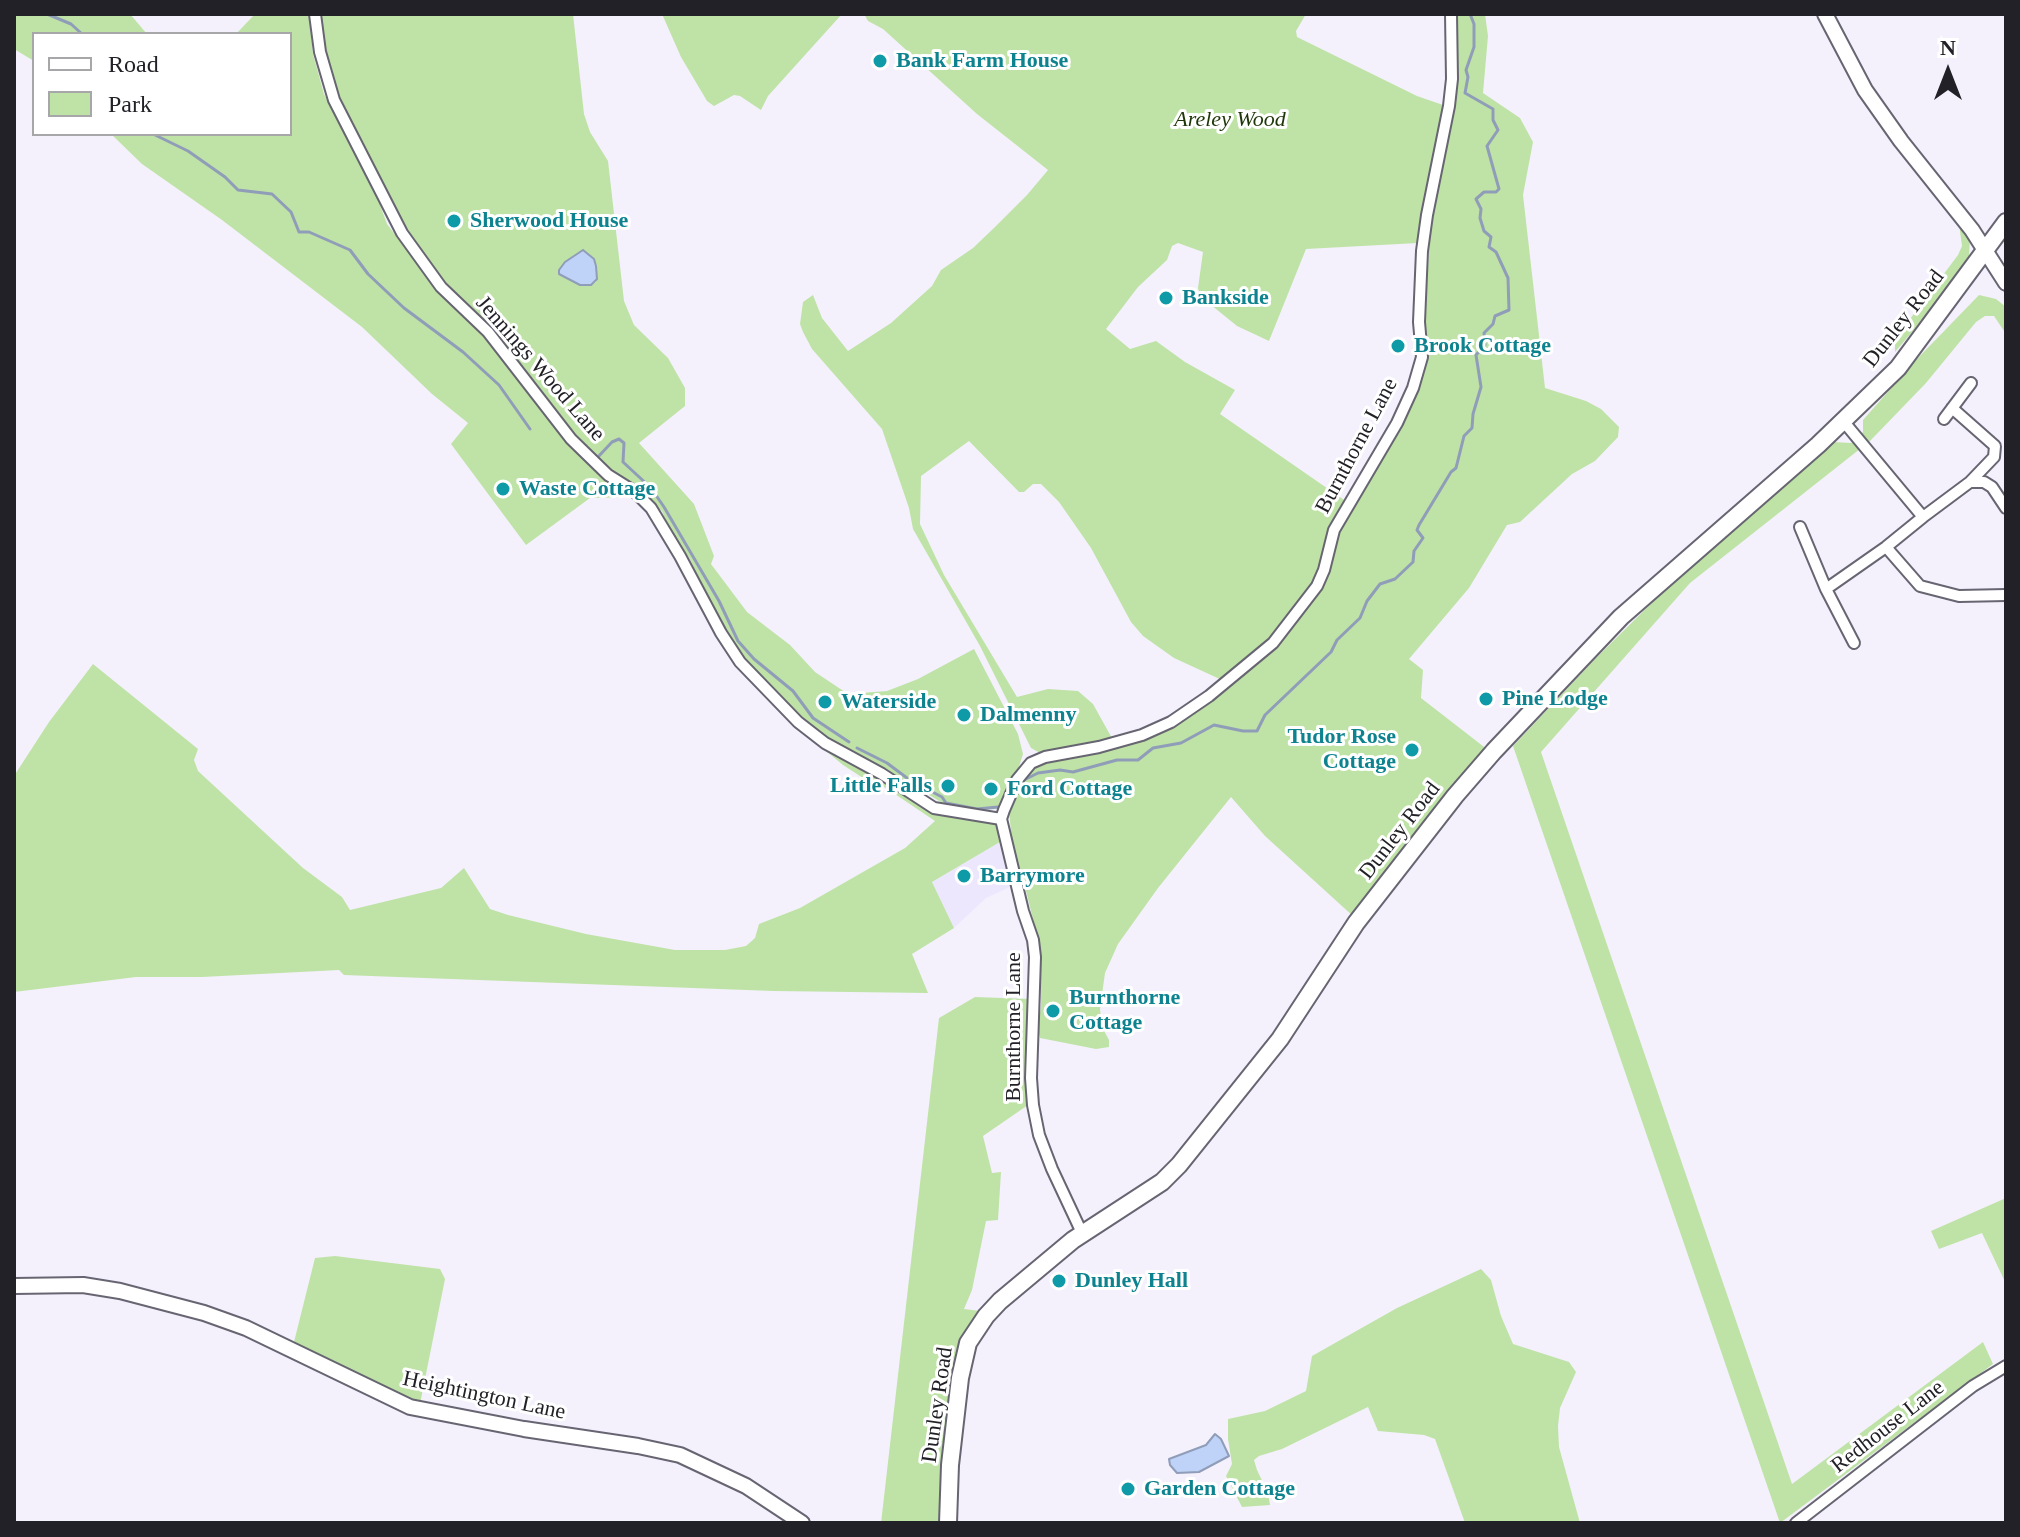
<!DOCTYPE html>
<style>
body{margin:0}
#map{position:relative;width:2020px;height:1537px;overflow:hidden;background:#f4f1fd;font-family:"Times New Roman",serif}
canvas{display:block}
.frame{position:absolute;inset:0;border:16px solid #222127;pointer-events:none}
.legend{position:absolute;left:32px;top:32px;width:260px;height:104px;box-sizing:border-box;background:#fff;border:2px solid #a7a6a9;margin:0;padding:10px 14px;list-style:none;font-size:24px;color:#222127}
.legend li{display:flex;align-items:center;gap:16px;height:40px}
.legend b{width:40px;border:2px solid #a7a6a9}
.north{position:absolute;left:1908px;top:32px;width:80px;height:80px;-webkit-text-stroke:6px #fff;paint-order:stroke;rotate:0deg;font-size:22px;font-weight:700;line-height:32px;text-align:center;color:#222127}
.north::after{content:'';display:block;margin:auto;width:28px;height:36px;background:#222127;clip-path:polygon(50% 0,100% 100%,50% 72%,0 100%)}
</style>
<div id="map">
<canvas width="2020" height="1537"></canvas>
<div class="frame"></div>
<ul class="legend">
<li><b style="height:10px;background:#fff"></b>Road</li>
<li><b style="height:22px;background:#bfe3a6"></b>Park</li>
</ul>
<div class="north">N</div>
</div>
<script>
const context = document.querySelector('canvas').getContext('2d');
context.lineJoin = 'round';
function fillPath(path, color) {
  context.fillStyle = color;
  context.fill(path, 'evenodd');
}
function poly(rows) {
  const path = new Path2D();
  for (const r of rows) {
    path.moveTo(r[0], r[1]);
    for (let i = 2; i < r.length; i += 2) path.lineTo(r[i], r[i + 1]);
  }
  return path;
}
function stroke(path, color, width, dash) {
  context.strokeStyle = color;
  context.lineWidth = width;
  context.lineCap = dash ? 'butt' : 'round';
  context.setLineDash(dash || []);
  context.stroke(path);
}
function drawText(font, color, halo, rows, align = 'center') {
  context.font = font + ' "Times New Roman",serif';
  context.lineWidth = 6;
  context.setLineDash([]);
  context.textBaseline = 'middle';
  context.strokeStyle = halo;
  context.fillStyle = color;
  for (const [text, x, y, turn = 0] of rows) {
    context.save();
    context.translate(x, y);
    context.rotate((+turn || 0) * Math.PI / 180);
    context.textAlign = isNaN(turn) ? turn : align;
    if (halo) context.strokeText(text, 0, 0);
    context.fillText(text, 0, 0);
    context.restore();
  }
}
const built = poly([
 [1000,842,1012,886,986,898,954,928,932,882]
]);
const green = poly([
 [14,14,130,14,147,34,34,34,34,61,14,49],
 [255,14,309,14,313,54,324,94,379,202,387,224,444,299,490,341,443,285,401,219,345,115,326,52,321,14,573,14,584,114,590,132,608,161,624,301,634,325,668,358,685,388,685,406,639,443,694,504,714,556,711,564,747,612,790,645,815,672,848,694,887,691,918,679,974,649,1018,734,1023,754,1018,770,998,809,977,810,946,805,882,767,828,741,798,718,783,697,743,659,735,648,713,610,690,559,670,531,662,511,602,462,591,466,611,485,633,497,590,498,526,545,451,444,468,423,432,394,362,327,222,220,142,164,111,134,290,134,290,34,236,34],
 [583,250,594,259,596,266,596,282,591,285,559,270],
 [662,14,842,14,768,96,761,110,740,96,734,95,714,106,707,101,681,57],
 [864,14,1306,14,1296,31,1297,37,1417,96,1443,105,1446,109,1426,192,1418,243,1306,249,1269,341,1237,326,1200,296,1198,288,1203,252,1178,243,1172,246,1167,260,1138,287,1106,329,1130,349,1156,341,1185,362,1235,390,1220,414,1347,502,1313,585,1275,635,1224,681,1174,658,1143,636,1131,622,1091,548,1059,502,1041,484,1033,484,1024,492,1019,492,969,441,921,476,920,524,944,575,1017,697,1048,689,1078,691,1093,704,1113,740,1040,753,1031,748,980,646,913,529,909,508,882,429,812,349,803,332,800,324,803,302,813,295,822,318,848,351,891,323,932,286,941,270,973,248,995,227,1027,195,1048,170,977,114,883,29,868,21],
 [1456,14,1485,14,1488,36,1483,93,1520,118,1533,142,1523,195,1545,388,1586,401,1601,409,1619,427,1618,437,1595,461,1572,474,1520,522,1507,525,1469,588,1409,659,1423,670,1421,698,1488,750,1354,917,1265,836,1231,797,1158,888,1118,944,1105,973,1100,1009,1102,1027,1109,1040,1109,1047,1096,1049,1040,1038,1038,1030,1041,1005,1040,947,1024,883,1013,851,1009,811,1022,780,1033,768,1051,760,1135,742,1166,730,1184,719,1239,678,1280,643,1320,588,1329,569,1336,539,1342,523,1353,509,1398,427,1415,394,1425,364,1425,316,1431,217,1456,95],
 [1959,224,1970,238,1969,257,1935,305,1895,352,1895,339,1958,255,1962,246],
 [1979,295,1996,299,2006,307,2006,334,1994,316,1985,316,1976,322,1926,383,1870,441,1690,583,1541,752,1792,1484,1983,1342,1993,1364,1780,1523,1513,746,1597,657,1684,571,1822,451,1834,442,1851,443,1857,439,1863,432,1863,420,1916,360],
 [93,664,198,749,194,760,198,771,303,868,342,897,350,910,441,888,464,868,490,909,508,915,586,934,675,950,725,950,746,946,755,938,759,924,800,908,905,848,935,821,886,788,863,778,843,765,809,737,861,766,932,813,998,823,1000,842,932,882,954,928,912,954,928,993,773,991,344,975,339,970,202,977,136,977,14,992,14,776,49,722],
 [975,997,1031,999,1028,1105,983,1136,992,1173,1001,1172,998,1220,986,1221,972,1290,964,1309,980,1311,963,1340,941,1523,881,1523,939,1018],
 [2006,1198,2006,1284,1982,1233,1939,1249,1931,1231],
 [335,1256,440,1269,445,1279,420,1404,293,1346,315,1258],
 [1481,1269,1491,1280,1501,1316,1513,1344,1569,1362,1576,1372,1560,1408,1558,1426,1559,1447,1580,1523,1465,1523,1435,1439,1424,1435,1378,1431,1368,1407,1282,1449,1259,1456,1254,1460,1257,1470,1268,1493,1270,1505,1242,1507,1226,1476,1232,1464,1228,1439,1228,1419,1265,1411,1306,1391,1312,1356,1397,1308]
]);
const water = poly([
 [583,250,594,259,596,266,597,279,591,285,580,285,559,274,559,270,565,262,583,250],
 [1215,1434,1221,1439,1229,1456,1199,1472,1177,1473,1170,1465,1169,1459,1206,1445,1215,1434]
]);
const stream = poly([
 [47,14,71,24,82,34],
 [153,134,188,151,225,177,238,190,272,194,291,212,299,232,309,232,350,250,368,274,404,308,463,352,499,385,530,429],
 [597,458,612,442,619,439,624,443,623,462,651,488,664,507,719,601,738,641,754,659,793,691,813,718,849,742],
 [857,748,887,763,907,778],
 [1024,780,1038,773,1060,770,1073,772,1117,760,1138,760,1153,748,1181,743,1214,725,1243,731,1257,731,1265,715,1331,652,1337,640,1360,618,1367,601,1380,584,1395,579,1413,562,1414,551,1423,538,1417,530,1419,525,1451,472,1456,468,1464,436,1472,428,1473,414,1481,387,1476,355,1485,345,1484,333,1493,324,1495,316,1509,310,1508,278,1496,252,1489,247,1491,237,1484,231,1480,218,1481,209,1476,199,1484,192,1496,192,1499,189,1487,146,1498,130,1493,120,1493,109,1465,93,1468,77,1466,70,1474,47,1474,24,1470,14],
 [917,784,942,797,946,803,977,809,998,807]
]);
const street = poly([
 [315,14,320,52,334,100,402,233,441,287,488,332,571,439,608,475,635,492,651,508,680,556,721,633,740,662,798,722,825,743,882,774,934,808,1001,819],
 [1952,408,1995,446,1994,457,1970,482],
 [1944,419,1971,383],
 [1844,422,1923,517,1970,482,1984,482,1992,487,2006,508],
 [1800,527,1826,589,1854,643],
 [1886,547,1920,586,1959,596,2006,595],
 [1826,589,1886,547,1923,517],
 [1082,1233,1052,1169,1039,1135,1033,1105,1031,1078,1035,957,1033,940,1023,911,1001,819,1004,810,1017,780,1031,763,1045,757,1099,747,1142,735,1171,722,1209,696,1273,643,1317,586,1324,570,1334,530,1397,423,1413,388,1422,357,1419,322,1422,251,1427,215,1449,106,1452,79,1451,14],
 [1796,1523,1973,1386,2006,1366]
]);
const secondary = poly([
 [1825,14,1865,90,1901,141,1972,230,2006,283],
 [14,1286,83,1285,120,1291,204,1313,246,1328,410,1407,524,1429,638,1446,680,1455,746,1486,802,1523]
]);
const primary = poly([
 [948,1523,950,1465,960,1378,968,1343,986,1316,1000,1301,1073,1240,1162,1182,1179,1165,1280,1039,1356,923,1455,796,1494,751,1621,617,1818,445,1898,368,2006,222]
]);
const markers = [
 [880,61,8,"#0f9aa8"],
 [454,221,8,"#0f9aa8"],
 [1166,298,8,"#0f9aa8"],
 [1398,346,8,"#0f9aa8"],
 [503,489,8,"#0f9aa8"],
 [1486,699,8,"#0f9aa8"],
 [825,702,8,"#0f9aa8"],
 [964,715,8,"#0f9aa8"],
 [1412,750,8,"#0f9aa8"],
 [948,786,8,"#0f9aa8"],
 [991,789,8,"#0f9aa8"],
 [964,876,8,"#0f9aa8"],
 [1053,1011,8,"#0f9aa8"],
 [1059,1281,8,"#0f9aa8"],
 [1128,1489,8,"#0f9aa8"]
];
const cultureNames = [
 ["Bank Farm House",896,61],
 ["Sherwood House",470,221],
 ["Bankside",1182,298],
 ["Brook Cottage",1414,346],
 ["Waste Cottage",519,489],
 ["Pine Lodge",1502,699],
 ["Waterside",841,702],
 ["Dalmenny",980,715],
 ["Tudor Rose",1396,737,"right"],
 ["Cottage",1396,762,"right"],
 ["Little Falls",932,786,"right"],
 ["Ford Cottage",1007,789],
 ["Barrymore",980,876],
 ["Burnthorne",1069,998],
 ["Cottage",1069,1023],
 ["Dunley Hall",1075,1281],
 ["Garden Cottage",1144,1489]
];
const parkNames = [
 ["Areley Wood",1230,120]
];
const streetNames = [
 ["Dunley Road",1904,319,-52],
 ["Jennings Wood Lane",540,369,49],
 ["Burnthorne Lane",1357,446,-62],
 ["Dunley Road",1400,831,-52],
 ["Burnthorne Lane",1014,1027,-90],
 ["Heightington Lane",484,1396,12],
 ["Dunley Road",938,1405,-82],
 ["Redhouse Lane",1888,1427,-38]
];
fillPath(built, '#ede7fe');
fillPath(green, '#bfe3a6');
fillPath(water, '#bfd2f7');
stroke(water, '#909db9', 2);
stroke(stream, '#909db9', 3);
stroke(street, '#686572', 14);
stroke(secondary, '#686572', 18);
stroke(primary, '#686572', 20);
stroke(street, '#fff', 10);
stroke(secondary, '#fff', 14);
stroke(primary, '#fff', 16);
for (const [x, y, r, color] of markers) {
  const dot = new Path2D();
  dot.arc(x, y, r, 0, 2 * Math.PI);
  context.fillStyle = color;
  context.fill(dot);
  stroke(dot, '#fff', 3);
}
drawText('bold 22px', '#0d838f', '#fff', cultureNames, 'left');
drawText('italic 22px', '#1e3508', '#fff', parkNames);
drawText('22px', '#222127', '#fff', streetNames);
</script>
